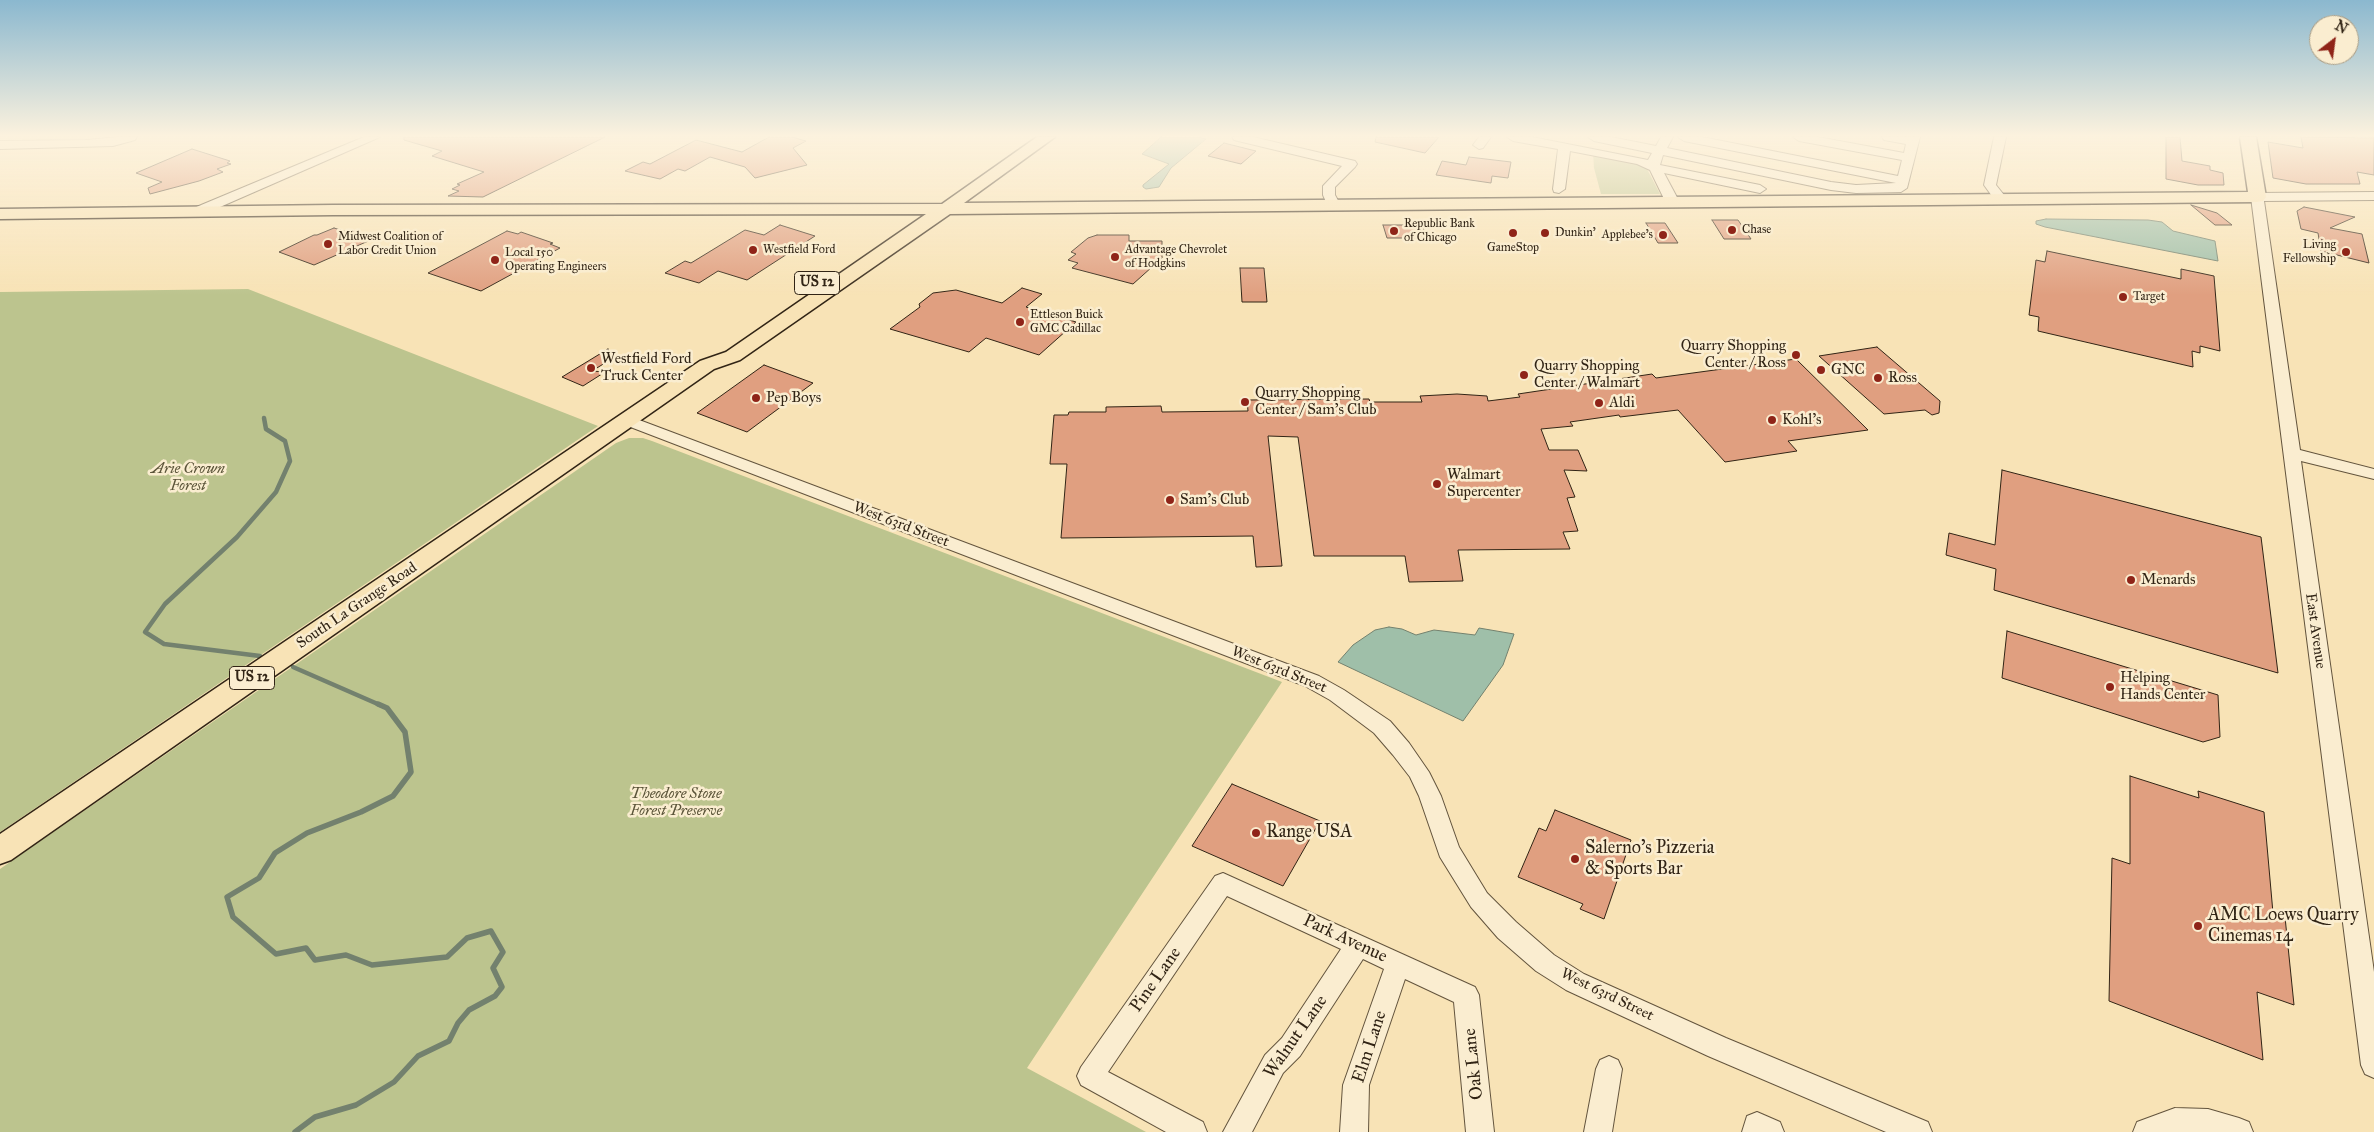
<!DOCTYPE html>
<style>
body{margin:0}
#map{position:relative;width:2374px;height:1132px;overflow:hidden;background:#f8e3b6;font-family:"IM FELL Great Primer",serif}
canvas{display:block}
.north{position:absolute;left:2309px;top:15px;width:50px;height:50px;box-sizing:border-box;background:#faedd0;border:1px solid #aa9d85;border-radius:50%;rotate:30deg;font-size:14px;font-weight:700;line-height:20px;text-align:center;color:#312415}
.north::after{content:'';display:block;margin:auto;width:18px;height:22px;background:#8f2418;clip-path:polygon(50% 0,100% 100%,50% 72%,0 100%)}
</style>
<div id="map">
<canvas width="2374" height="1132"></canvas>
<div class="north">N</div>
</div>
<script>
const context = document.querySelector('canvas').getContext('2d');
context.lineJoin = 'round';
function fillPath(path, color) {
  context.fillStyle = color;
  context.fill(path, 'evenodd');
}
function poly(rows) {
  const path = new Path2D();
  for (const r of rows) {
    path.moveTo(r[0], r[1]);
    for (let i = 2; i < r.length; i += 2) path.lineTo(r[i], r[i + 1]);
  }
  return path;
}
function stroke(path, color, width, dash) {
  context.strokeStyle = color;
  context.lineWidth = width;
  context.lineCap = dash ? 'butt' : 'round';
  context.setLineDash(dash || []);
  context.stroke(path);
}
function drawText(font, color, halo, rows, align = 'center') {
  context.font = font + ' "IM FELL Great Primer",serif';
  context.lineWidth = 5;
  context.setLineDash([]);
  context.textBaseline = 'middle';
  context.strokeStyle = halo;
  context.fillStyle = color;
  for (const [text, x, y, turn = 0] of rows) {
    context.save();
    context.translate(x, y);
    context.rotate((+turn || 0) * Math.PI / 180);
    context.textAlign = isNaN(turn) ? turn : align;
    if (halo) context.strokeText(text, 0, 0);
    context.fillText(text, 0, 0);
    context.restore();
  }
}
const green = poly([
 [1593,153,1629,160,1647,169,1660,194,1601,194,1594,168],
 [248,289,598,426,0,832,0,292],
 [629,438,643,438,652,441,1282,682,1027,1068,1146,1132,0,1132,0,869,616,443]
]);
const water = poly([
 [1161,137,1198,137,1206,139,1171,168,1159,187,1146,189,1143,187,1143,185,1169,164,1142,154,1161,137],
 [2046,219,2148,220,2162,222,2173,231,2215,241,2218,261,2045,227,2036,224,2036,221,2046,219],
 [1389,627,1402,629,1416,635,1434,630,1475,635,1479,628,1514,634,1503,665,1463,721,1338,662,1353,645,1375,630,1389,627]
]);
const streamFar1 = poly([
 [260,656,164,644,145,632,165,604,237,537,276,492,290,461,285,441,266,429,264,418],
 [293,667,380,705]
]);
const stream = poly([
 [295,1132,315,1117,356,1105,394,1082,418,1056,449,1041,458,1023,469,1010,495,996,502,987,493,968,503,952,491,931,467,938,447,957,372,965,346,955,315,960,306,948,276,954,233,917,227,897,259,878,275,853,307,833,361,812,393,796,411,772,405,732,387,708,378,704]
]);
const building = poly([
 [404,137,605,137,483,197,448,196,459,191,452,189,460,185,457,184,484,172,432,156,442,151,404,140,404,137],
 [769,137,792,137,806,141,793,148,807,165,755,178,745,167,710,157,685,171,678,169,660,179,625,171,643,162,650,164,696,140,742,152,769,137],
 [1376,137,1439,137,1425,153,1375,142,1376,137],
 [2166,137,2180,137,2182,161,2210,166,2210,170,2223,173,2224,185,2198,185,2166,179,2166,137],
 [2301,137,2374,138,2374,175,2357,172,2360,184,2306,184,2273,178,2268,142,2303,148,2301,137],
 [1224,143,1256,151,1241,164,1208,156,1224,143],
 [192,149,230,161,227,163,231,164,217,169,223,172,199,181,150,194,148,188,162,182,136,173,192,149],
 [1469,157,1511,162,1508,178,1492,176,1491,183,1436,175,1442,161,1466,165,1469,157],
 [2191,205,2217,213,2232,225,2215,225,2191,205],
 [2304,207,2355,217,2330,228,2362,234,2369,263,2321,251,2318,233,2301,229,2297,211,2304,207],
 [1712,220,1738,220,1751,239,1724,239,1712,220],
 [1646,223,1665,223,1678,243,1658,243,1646,223],
 [780,225,815,236,747,280,718,271,699,283,665,273,685,261,691,263,745,230,764,235,780,225],
 [1383,225,1422,225,1427,238,1387,238,1383,225],
 [334,228,347,232,351,230,358,232,375,238,314,265,279,252,314,235,317,235,334,228],
 [507,231,518,234,521,232,553,243,550,244,560,248,481,291,428,273,507,231],
 [1097,235,1129,235,1129,241,1162,241,1162,258,1133,284,1072,268,1078,263,1068,260,1076,254,1071,252,1088,238,1097,235],
 [2047,251,2181,279,2181,269,2214,276,2220,351,2200,346,2200,353,2192,351,2193,367,2038,331,2039,317,2029,315,2036,260,2045,262,2047,251],
 [1240,268,1264,268,1267,302,1242,302,1240,268],
 [1022,288,1042,294,1026,307,1076,322,1039,355,986,338,969,352,890,329,920,307,919,304,933,293,956,290,1002,303,1022,288],
 [1877,347,1940,401,1939,413,1932,415,1925,410,1884,414,1819,356,1877,347],
 [608,349,613,358,592,371,605,372,583,386,562,377,608,349],
 [1796,359,1868,430,1788,441,1797,451,1725,462,1678,410,1620,417,1619,415,1570,422,1573,426,1541,429,1549,450,1578,450,1587,471,1564,470,1575,497,1567,498,1578,531,1563,532,1570,549,1458,550,1463,581,1409,582,1405,556,1314,556,1298,437,1268,436,1282,566,1256,567,1253,536,1061,538,1067,464,1050,464,1054,415,1068,415,1069,412,1106,412,1106,407,1161,406,1162,412,1248,411,1247,400,1369,399,1370,402,1422,402,1420,396,1457,394,1487,396,1488,401,1520,397,1518,394,1652,374,1656,378,1796,359],
 [764,365,813,383,747,432,697,413,764,365],
 [2002,470,2261,537,2278,673,1994,590,1996,569,1946,555,1949,533,1995,545,2002,470],
 [2007,631,2218,695,2220,737,2203,742,2002,678,2007,631],
 [2130,776,2199,798,2198,791,2264,812,2273,913,2285,917,2294,1005,2257,992,2263,1060,2109,1001,2112,858,2130,864,2130,776],
 [1232,784,1320,821,1283,886,1192,846,1232,784],
 [1555,810,1631,840,1604,919,1580,909,1583,904,1518,877,1539,828,1546,831,1555,810]
]);
const minor = poly([
 [118,137,137,137,135,140,113,146,0,149,0,141,86,140,118,137],
 [364,137,380,137,204,214,199,215,192,211,194,208,364,137],
 [1232,137,1253,137,1355,161,1357,164,1355,167,1335,187,1335,195,1341,206,1334,210,1329,209,1323,195,1323,186,1342,166,1234,140,1232,137],
 [1479,137,1491,137,1483,148,1479,149,1473,145,1479,137],
 [1507,137,1532,137,1648,160,1652,153,1594,141,1588,137,1611,137,1656,146,1661,137,1673,137,1667,148,1831,182,1856,185,1896,183,1684,141,1678,137,1702,137,1898,176,1902,160,1799,141,1793,137,1818,137,1904,153,1906,144,1884,140,1882,137,1920,137,1907,188,1901,192,1856,193,1831,190,1663,155,1660,165,1760,185,1766,189,1760,193,1664,173,1680,203,1673,207,1666,203,1650,170,1637,164,1570,151,1565,189,1559,193,1554,192,1553,189,1558,149,1513,141,1507,137],
 [1994,137,2006,137,1996,185,2008,200,2002,204,1997,203,1984,185,1994,137],
 [2374,192,2374,200,2264,201,2300,450,2374,469,2374,479,2301,461,2374,972,2374,1078,2365,1074,2361,1065,2251,197,2257,193,2374,192],
 [626,415,1319,676,1344,690,1390,721,1409,743,1429,772,1441,796,1459,847,1487,893,1516,922,1554,955,1584,974,1726,1038,1928,1122,1932,1132,1886,1132,1708,1056,1566,990,1536,971,1498,938,1471,907,1440,857,1419,796,1410,777,1393,755,1374,733,1330,700,1305,686,620,423,618,420,620,417,626,415],
 [1223,873,1475,987,1479,995,1494,1132,1466,1132,1454,1002,1405,979,1369,1085,1368,1132,1340,1132,1343,1085,1384,969,1363,959,1300,1056,1283,1073,1252,1132,1223,1132,1265,1055,1282,1038,1341,949,1227,896,1108,1072,1203,1122,1207,1132,1166,1132,1081,1085,1077,1076,1081,1067,1215,876,1223,873],
 [1609,1056,1618,1060,1622,1069,1612,1132,1584,1132,1596,1069,1600,1060,1609,1056],
 [2175,1108,2208,1109,2239,1118,2249,1122,2253,1132,2133,1132,2137,1122,2175,1108],
 [1757,1112,1780,1122,1784,1132,1742,1132,1747,1116,1757,1112]
]);
const major = poly([
 [1037,137,1055,137,964,203,2248,192,2240,137,2256,137,2266,197,2263,201,2257,202,950,214,740,360,714,369,11,860,0,864,0,834,700,361,726,352,926,214,333,215,0,219,0,209,333,205,942,204,1037,137]
]);
const markers = [
 [1732,230,5,"#8f2418"],
 [1394,231,5,"#8f2418"],
 [1513,233,5,"#8f2418"],
 [1545,233,5,"#8f2418"],
 [1663,235,5,"#8f2418"],
 [328,244,5,"#8f2418"],
 [753,250,5,"#8f2418"],
 [2346,252,5,"#8f2418"],
 [1115,257,5,"#8f2418"],
 [495,260,5,"#8f2418"],
 [2123,297,5,"#8f2418"],
 [1020,322,5,"#8f2418"],
 [1796,355,5,"#8f2418"],
 [591,368,5,"#8f2418"],
 [1821,370,5,"#8f2418"],
 [1524,375,5,"#8f2418"],
 [1878,378,5,"#8f2418"],
 [756,398,5,"#8f2418"],
 [1245,402,5,"#8f2418"],
 [1599,403,5,"#8f2418"],
 [1772,420,5,"#8f2418"],
 [1437,484,5,"#8f2418"],
 [1170,500,5,"#8f2418"],
 [2131,580,5,"#8f2418"],
 [2110,687,5,"#8f2418"],
 [1256,833,5,"#8f2418"],
 [1575,859,5,"#8f2418"],
 [2198,926,5,"#8f2418"]
];
const farPoinames = [
 ["Republic Bank",1404,224],
 ["of Chicago",1404,238],
 ["Chase",1742,230],
 ["Dunkin'",1555,233],
 ["Applebee's",1653,235,"right"],
 ["Midwest Coalition of",338,237],
 ["Labor Credit Union",338,251],
 ["Living",2336,245,"right"],
 ["Fellowship",2336,259,"right"],
 ["GameStop",1513,248,"center"],
 ["Westfield Ford",763,250],
 ["Advantage Chevrolet",1125,250],
 ["of Hodgkins",1125,264],
 ["Local 150",505,253],
 ["Operating Engineers",505,267],
 ["Target",2133,297],
 ["Ettleson Buick",1030,315],
 ["GMC Cadillac",1030,329]
];
const shields = [
 [817,283,45],
 [252,678,45]
];
const shieldNames = [
 ["US 12",817,283],
 ["US 12",252,678]
];
const poiNames = [
 ["Quarry Shopping",1786,346,"right"],
 ["Center / Ross",1786,363,"right"],
 ["Westfield Ford",601,359],
 ["Truck Center",601,376],
 ["Quarry Shopping",1534,366],
 ["Center / Walmart",1534,383],
 ["GNC",1831,370],
 ["Ross",1888,378],
 ["Quarry Shopping",1255,393],
 ["Center / Sam's Club",1255,410],
 ["Pep Boys",766,398],
 ["Aldi",1609,403],
 ["Kohl's",1782,420],
 ["Walmart",1447,475],
 ["Supercenter",1447,492],
 ["Sam's Club",1180,500],
 ["Menards",2141,580],
 ["Helping",2120,678],
 ["Hands Center",2120,695]
];
const parkNames = [
 ["Arie Crown",188,469],
 ["Forest",188,486],
 ["Theodore Stone",676,794],
 ["Forest Preserve",676,811]
];
const streetNames = [
 ["West 63rd Street",901,525,21],
 ["South La Grange Road",357,606,-34],
 ["East Avenue",2315,631,82],
 ["West 63rd Street",1279,670,22],
 ["West 63rd Street",1607,995,26]
];
const nearPoinames = [
 ["Range USA",1266,833],
 ["Salerno's Pizzeria",1585,849],
 ["& Sports Bar",1585,870],
 ["AMC Loews Quarry",2208,916],
 ["Cinemas 14",2208,937]
];
const nearStreetnames = [
 ["Park Avenue",1345,939,25],
 ["Pine Lane",1156,980,-55],
 ["Walnut Lane",1296,1037,-55],
 ["Elm Lane",1370,1047,-72],
 ["Oak Lane",1474,1064,-96]
];
fillPath(green, '#bcc48e');
fillPath(water, '#9fbfa9');
stroke(water, '#73816e', 1);
stroke(streamFar1, '#73816e', 4.5);
stroke(stream, '#73816e', 5.5);
fillPath(building, '#e09f80');
stroke(building, '#312415', 1);
stroke(minor, '#63543d', 2);
stroke(major, '#312415', 3);
fillPath(minor, '#faedd0');
fillPath(major, '#f8e3b6');
const sky = context.createLinearGradient(0, 0, 0, 295);
sky.addColorStop(0, '#8bb8cf');
sky.addColorStop(0.46, '#fcf2de');
sky.addColorStop(1, '#fcf2de00');
context.fillStyle = sky;
context.fillRect(0, 0, 2374, 295);
for (const [x, y, r, color] of markers) {
  const dot = new Path2D();
  dot.arc(x, y, r, 0, 2 * Math.PI);
  context.fillStyle = color;
  context.fill(dot);
  stroke(dot, '#faedd0', 2);
}
drawText('12px', '#312415', '#faedd0', farPoinames, 'left');
for (const [x, y, w] of shields) {
  const box = new Path2D();
  box.roundRect(x - w / 2, y - 11.5, w, 23, 4);
  context.fillStyle = '#faedd0';
  context.fill(box);
  stroke(box, '#312415', 1);
}
drawText('bold 14px', '#312415', null, shieldNames);
drawText('15px', '#312415', '#faedd0', poiNames, 'left');
drawText('italic 15px', '#5b5439', '#faedd0', parkNames);
drawText('15px', '#312415', '#faedd0', streetNames);
drawText('18px', '#312415', '#faedd0', nearPoinames, 'left');
drawText('18px', '#312415', '#faedd0', nearStreetnames);
</script>
